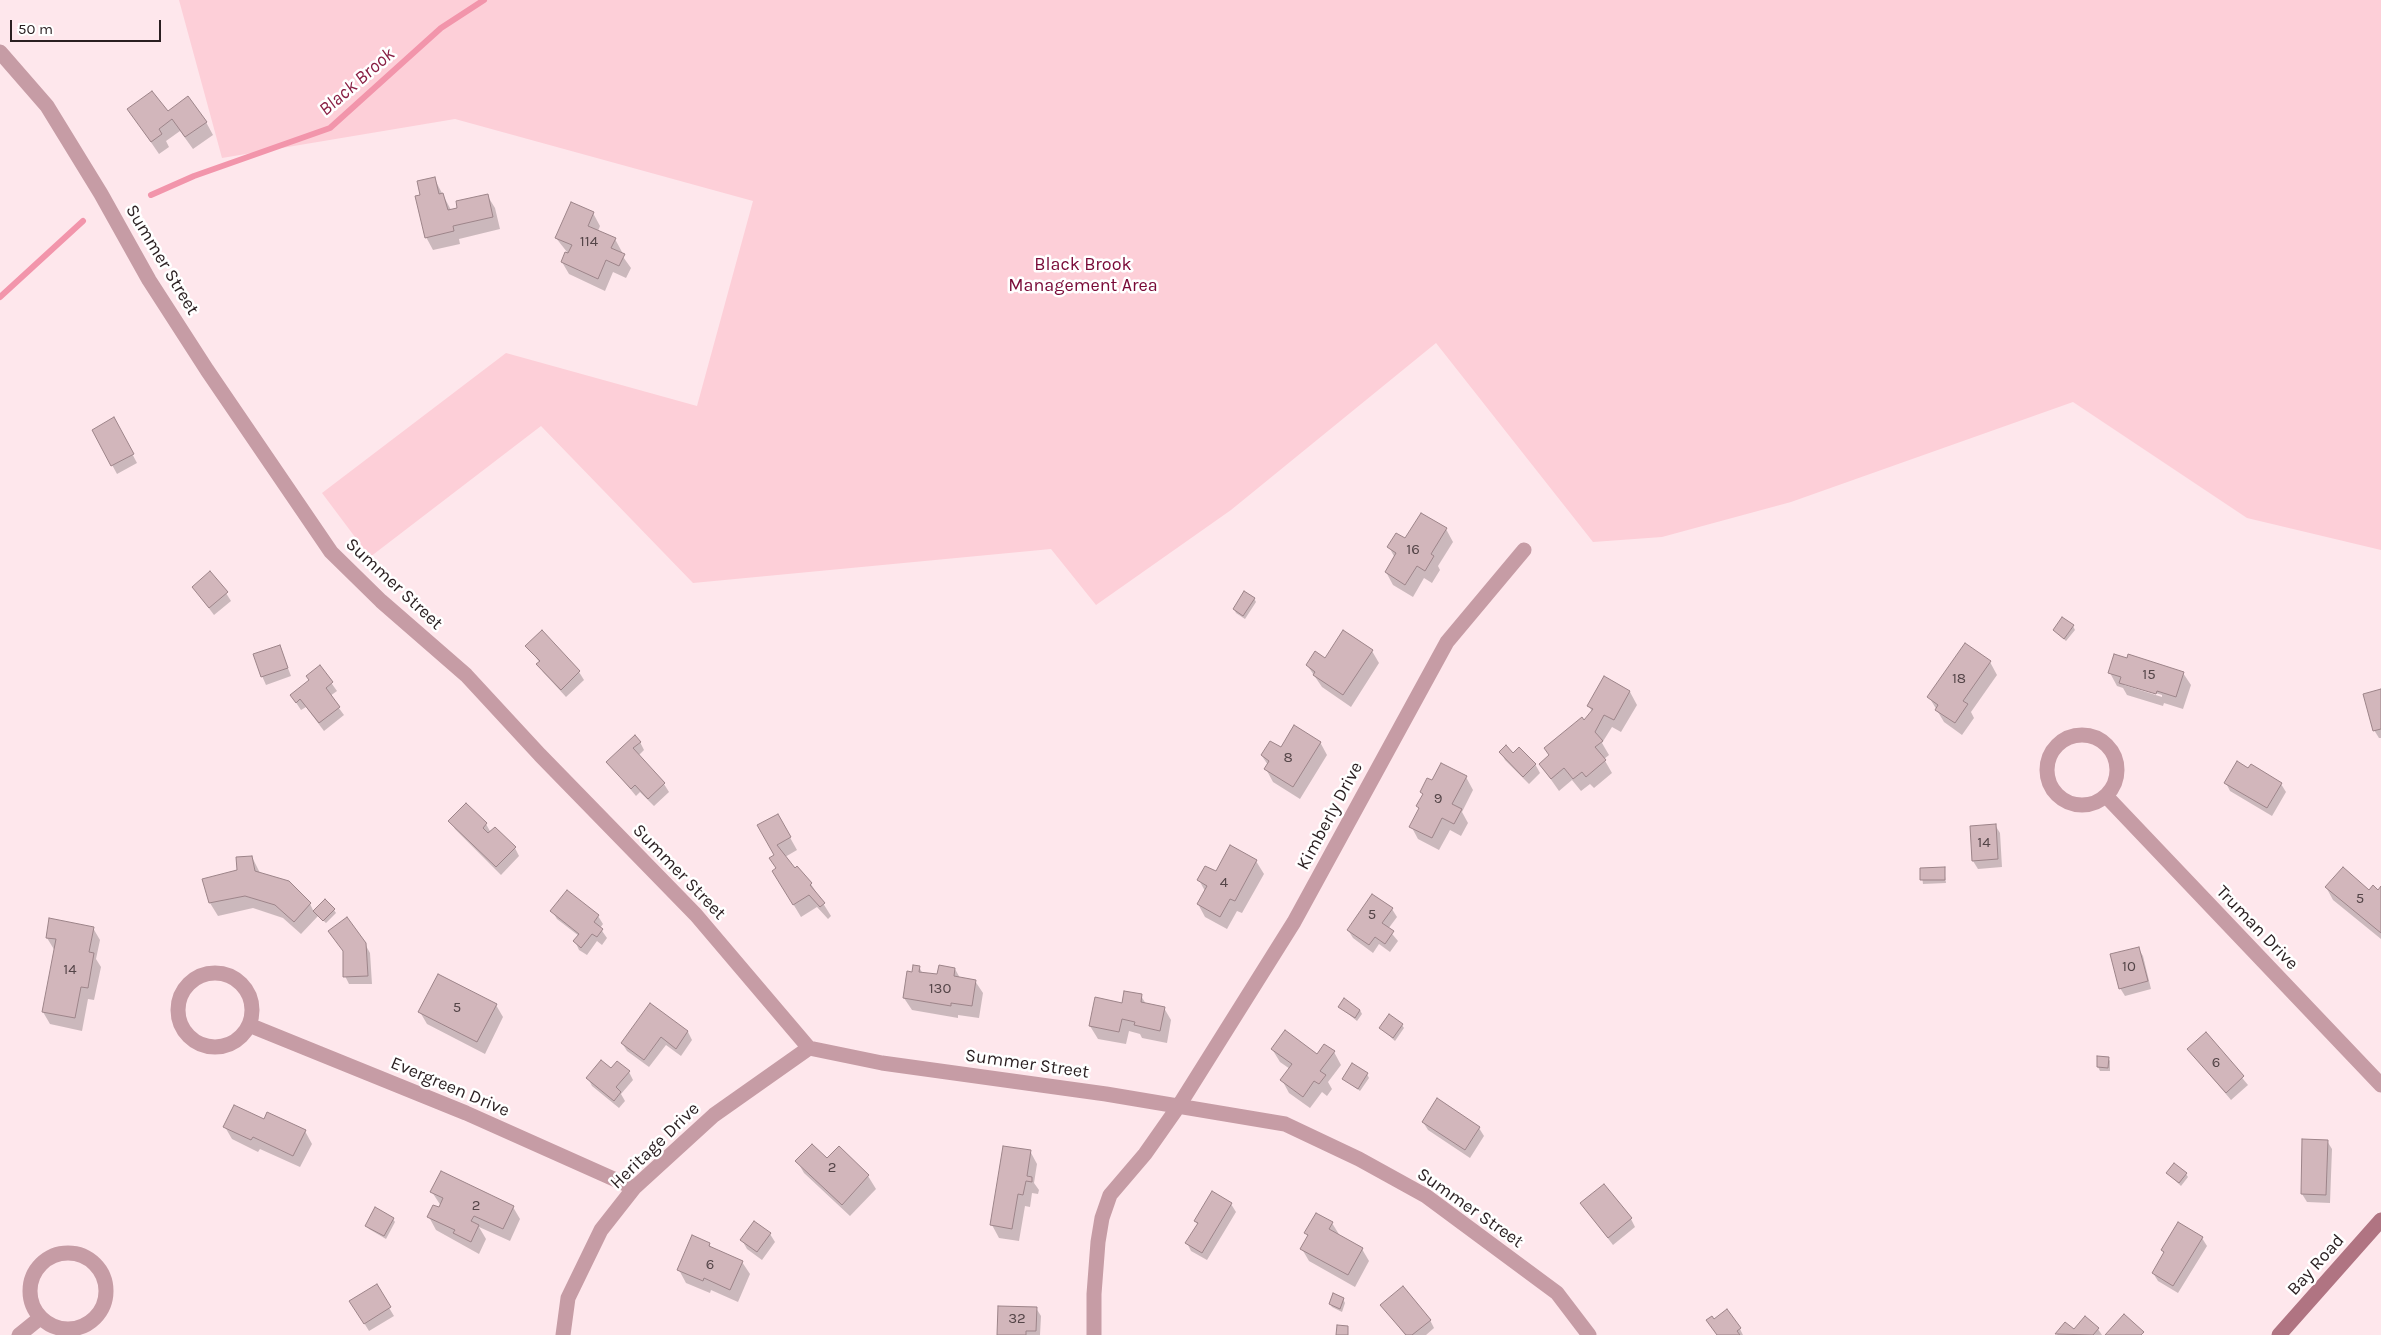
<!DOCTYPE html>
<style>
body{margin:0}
#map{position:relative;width:2381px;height:1335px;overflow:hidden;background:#fee7ec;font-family:Karla,sans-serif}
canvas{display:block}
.scale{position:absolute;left:10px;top:20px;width:151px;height:22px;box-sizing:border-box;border:2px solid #2a1f21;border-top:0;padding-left:6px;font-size:15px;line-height:18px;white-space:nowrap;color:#2a1f21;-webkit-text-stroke:4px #fff;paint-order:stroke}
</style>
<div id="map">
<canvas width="2381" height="1335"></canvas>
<div class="scale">50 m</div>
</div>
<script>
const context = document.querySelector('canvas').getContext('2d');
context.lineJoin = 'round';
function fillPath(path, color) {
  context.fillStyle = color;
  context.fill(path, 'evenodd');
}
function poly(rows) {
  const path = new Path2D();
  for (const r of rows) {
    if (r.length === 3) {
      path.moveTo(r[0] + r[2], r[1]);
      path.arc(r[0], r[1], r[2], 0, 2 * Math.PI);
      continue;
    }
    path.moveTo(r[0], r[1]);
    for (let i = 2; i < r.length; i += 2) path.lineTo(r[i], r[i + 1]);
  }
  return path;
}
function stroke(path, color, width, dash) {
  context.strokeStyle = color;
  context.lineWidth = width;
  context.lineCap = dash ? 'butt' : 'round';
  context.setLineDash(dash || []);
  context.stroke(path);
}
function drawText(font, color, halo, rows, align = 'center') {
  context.font = font + ' Karla,sans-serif';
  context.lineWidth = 5;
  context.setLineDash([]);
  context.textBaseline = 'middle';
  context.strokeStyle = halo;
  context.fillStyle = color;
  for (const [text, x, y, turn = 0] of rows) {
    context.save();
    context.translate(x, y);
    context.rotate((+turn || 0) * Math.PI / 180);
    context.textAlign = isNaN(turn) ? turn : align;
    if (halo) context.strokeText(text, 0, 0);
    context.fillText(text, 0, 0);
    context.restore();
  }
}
const green = poly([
 [179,0,2381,0,2381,550,2247,518,2073,402,1791,502,1662,537,1593,542,1436,343,1231,510,1096,605,1051,549,693,583,541,426,370,557,322,493,506,353,697,406,753,201,455,119,222,158]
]);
const shadow = poly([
 [129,110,167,113,206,122,213,135,193,149,180,131,166,141,169,147,159,154],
 [434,178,451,210,487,195,495,208,500,229,459,239,460,244,433,250,426,237,421,196],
 [593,213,600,226,598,231,615,239,622,252,621,254,631,268,626,278,613,272,605,291,569,274,562,262,567,252,556,238],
 [118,427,137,463,117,474,93,430],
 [1446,529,1453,542,1438,566,1440,570,1432,583,1424,578,1413,597,1393,585,1386,572,1395,558,1389,547,1405,540],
 [193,587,226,593,231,601,214,615],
 [1254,598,1256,602,1245,619,1236,613,1234,609],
 [2073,626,2075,630,2066,641,2054,630],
 [542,632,579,672,584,680,566,697,543,672,538,664,540,663,527,646],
 [280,647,291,676,266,685,262,676],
 [1372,651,1379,663,1351,707,1322,687,1307,665],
 [1990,662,1997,675,1971,712,1974,718,1962,735,1944,722,1929,697],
 [320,667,337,691,330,696,344,715,324,731,306,707,301,710,291,695,310,680],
 [2110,673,2183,673,2191,685,2183,709,2164,703,2163,706,2127,695,2123,688,2117,686],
 [2124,683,2162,695,2162,697,2124,685],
 [1605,678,1630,692,1637,705,1621,732,1612,727,1602,743,1609,755,1604,759,1612,773,1594,788,1590,784,1581,791,1572,780,1559,791,1540,764,1584,722,1592,712,1589,706],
 [2381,690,2381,738,2379,738,2374,730],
 [640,742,644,750,638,756,664,784,669,792,654,806,640,792,636,796,608,762],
 [1320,742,1327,755,1300,799,1273,782,1266,769,1268,765,1262,756,1281,749],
 [1501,752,1513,754,1535,764,1540,773,1529,784,1505,760],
 [2249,770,2281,784,2286,792,2272,816,2230,791,2226,783],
 [1466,777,1473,790,1462,812,1468,823,1461,836,1450,830,1439,850,1418,839,1411,826,1420,810,1418,806,1423,795,1421,792,1433,782],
 [778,816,797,850,785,857,795,870,811,884,831,916,828,919,817,907,801,917,781,884,776,855],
 [450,821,486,824,491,833,515,848,519,856,501,875,455,829],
 [1995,825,2000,833,2002,867,1978,869,1973,861],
 [1230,847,1256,861,1264,874,1242,913,1237,911,1227,929,1205,917,1198,904,1205,891,1199,880,1216,873],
 [252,857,260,873,310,904,314,912,334,910,336,913,326,923,318,916,301,934,283,918,253,908,218,916,210,903,203,880,239,871],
 [1921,869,1944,869,1946,883,1923,884],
 [2326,887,2369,892,2378,891,2381,888,2381,939,2333,900],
 [1392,909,1397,917,1388,929,1398,941,1390,952,1379,944,1373,953,1353,938,1348,930],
 [552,911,598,916,603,924,600,928,607,938,602,945,597,941,587,955,579,950,575,941,579,936,557,919],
 [93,928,100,940,96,959,101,967,94,1000,88,999,82,1031,50,1024,43,1012,55,951,47,938],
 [365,944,370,953,372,984,349,984,345,976,344,953],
 [2138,948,2143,956,2151,989,2125,996,2120,988],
 [919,967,923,974,938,976,955,969,960,978,975,981,983,993,979,1018,958,1015,958,1018,912,1010,904,998,913,973],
 [1141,996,1146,1004,1164,1008,1171,1020,1167,1043,1142,1038,1140,1034,1129,1031,1126,1044,1098,1039,1090,1026,1123,1004],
 [496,1005,503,1017,485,1054,427,1024,420,1012],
 [651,1005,688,1032,692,1040,681,1056,666,1045,649,1067,627,1051,622,1043],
 [1340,1007,1360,1010,1362,1014,1357,1021],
 [1402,1025,1404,1028,1395,1041,1381,1028],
 [2206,1034,2248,1085,2231,1100,2188,1049],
 [1272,1049,1317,1056,1334,1052,1341,1065,1328,1082,1332,1089,1327,1096,1322,1092,1310,1108,1289,1093,1282,1080,1290,1069,1280,1062],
 [2099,1057,2108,1058,2110,1061,2110,1071,2100,1071,2098,1067],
 [611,1069,629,1072,633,1080,621,1094,625,1101,619,1108,592,1086,588,1078],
 [1367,1074,1369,1078,1360,1091,1344,1079],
 [1438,1100,1479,1128,1484,1136,1470,1158,1428,1130,1423,1122],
 [265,1120,305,1131,312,1144,300,1167,260,1149,258,1152,232,1139,225,1127],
 [2327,1141,2332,1149,2330,1203,2307,1202,2302,1194],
 [839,1147,868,1176,876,1189,850,1216,804,1173,797,1161,827,1160],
 [1030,1151,1037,1164,1034,1183,1039,1190,1038,1194,1032,1193,1030,1207,1025,1206,1019,1241,999,1238,992,1225],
 [2168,1173,2186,1174,2188,1177,2181,1186],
 [432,1192,513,1207,520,1219,510,1241,479,1227,486,1239,479,1254,436,1230,429,1217,441,1206],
 [1581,1203,1631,1219,1635,1227,1613,1245],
 [1231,1204,1236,1212,1207,1260,1191,1251,1187,1243,1198,1225,1195,1221],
 [393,1219,395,1222,386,1239,369,1229,367,1226],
 [754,1223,770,1234,775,1242,762,1260,747,1249,742,1240],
 [1332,1223,1340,1236,1362,1249,1369,1261,1355,1287,1309,1261,1302,1249,1308,1237,1306,1233],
 [2202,1238,2207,1246,2178,1293,2158,1281,2153,1273,2164,1254,2162,1250],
 [709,1244,712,1249,742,1262,750,1274,738,1302,711,1290,710,1293,686,1283,679,1270],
 [376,1286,394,1316,369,1331,356,1310],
 [1343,1299,1345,1303,1342,1312,1332,1307,1330,1304],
 [1382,1305,1430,1320,1434,1328,1426,1335,1405,1335],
 [1036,1308,1041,1316,1040,1335,998,1335],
 [1714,1320,1740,1329,1743,1335,1717,1335,1708,1321],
 [2066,1324,2074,1331,2098,1329,2102,1335,2057,1335]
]);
const stream = poly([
 [151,195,194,176,330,128,441,28,484,0],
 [0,297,83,221]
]);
const building = poly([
 [152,91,168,111,188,96,207,122,185,137,172,119,159,129,162,134,151,142,127,109,152,91],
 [435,177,439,194,443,193,448,210,457,208,456,201,488,194,493,217,453,226,454,231,425,238,415,196,420,195,417,181,435,177],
 [571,202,594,212,588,226,616,238,611,248,625,254,619,266,606,260,598,279,561,262,565,252,568,253,572,245,555,238,571,202],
 [114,417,134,454,111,466,92,430,114,417],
 [1421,513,1447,528,1431,554,1434,556,1425,571,1417,566,1405,585,1385,572,1396,553,1387,547,1396,533,1405,538,1421,513],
 [210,571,228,592,209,608,192,587,210,571],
 [1244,591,1255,598,1243,616,1233,609,1244,591],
 [2062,617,2074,625,2064,639,2053,630,2062,617],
 [542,630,580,671,561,690,536,664,540,661,525,646,542,630],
 [1343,630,1373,650,1343,695,1313,675,1315,672,1306,665,1315,651,1325,658,1343,630],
 [1965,643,1991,661,1963,701,1968,704,1955,723,1935,710,1938,705,1927,697,1965,643],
 [280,645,288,668,261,677,253,654,280,645],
 [2114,654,2127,658,2128,654,2184,672,2176,697,2157,691,2156,694,2119,683,2121,677,2108,673,2114,654],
 [320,665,333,682,326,688,340,707,319,723,300,699,296,703,290,695,309,680,306,676,320,665],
 [1604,676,1630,691,1614,720,1604,715,1595,732,1603,741,1595,747,1606,760,1586,777,1582,772,1573,779,1564,768,1551,779,1539,764,1549,755,1544,748,1582,717,1584,720,1593,709,1587,706,1604,676],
 [2381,689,2381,729,2373,731,2363,694,2381,689],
 [1294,725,1321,742,1293,787,1264,769,1269,761,1261,755,1270,741,1281,747,1294,725],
 [635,735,641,742,633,748,665,783,648,799,635,785,631,789,606,762,635,735],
 [1506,745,1513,753,1519,747,1536,764,1523,777,1499,752,1506,745],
 [2237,761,2248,768,2251,764,2282,783,2267,808,2224,783,2237,761],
 [1441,763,1467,776,1452,804,1462,809,1454,824,1442,818,1432,838,1409,827,1419,808,1416,806,1423,794,1420,792,1427,778,1432,780,1441,763],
 [466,803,487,823,483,828,488,833,495,827,516,847,496,867,448,821,466,803],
 [778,814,791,837,777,845,795,868,797,866,812,883,810,885,825,903,820,907,809,895,793,905,772,871,776,868,769,858,774,855,757,825,778,814],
 [1996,824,1998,859,1972,861,1970,826,1996,824],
 [1230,845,1257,860,1235,901,1230,899,1220,917,1197,904,1207,886,1197,880,1205,866,1216,871,1230,845],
 [252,856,255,871,289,881,311,903,294,922,275,905,245,896,209,903,202,879,237,870,236,857,252,856],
 [1945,867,1945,880,1920,880,1920,868,1945,867],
 [2343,867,2369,890,2373,885,2378,890,2381,886,2381,933,2325,887,2343,867],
 [567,890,599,915,594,922,603,929,597,937,592,934,581,948,573,941,579,934,550,911,567,890],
 [1372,894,1393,908,1382,923,1394,931,1385,944,1375,937,1369,945,1347,930,1372,894],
 [325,899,335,909,323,921,313,911,325,899],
 [347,917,366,943,368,976,343,977,343,951,328,931,347,917],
 [49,918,94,927,89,952,94,953,88,988,81,987,75,1018,42,1012,56,939,46,938,49,918],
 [2139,947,2148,981,2119,989,2110,954,2139,947],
 [913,965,920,966,919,972,937,974,939,965,955,968,954,976,976,980,972,1006,951,1003,951,1006,903,998,907,971,912,972,913,965],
 [438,974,497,1004,477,1042,418,1012,438,974],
 [1124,991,1142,994,1141,1002,1165,1007,1160,1031,1134,1025,1135,1022,1122,1019,1119,1032,1089,1026,1095,997,1122,1003,1124,991],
 [1344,998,1360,1010,1355,1018,1338,1007,1344,998],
 [650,1003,688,1031,676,1049,661,1037,644,1060,621,1043,650,1003],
 [1389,1014,1403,1024,1393,1038,1379,1028,1389,1014],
 [1285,1030,1317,1054,1324,1044,1335,1051,1320,1071,1326,1075,1319,1084,1314,1081,1303,1097,1280,1080,1292,1064,1271,1049,1285,1030],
 [2206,1032,2244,1076,2226,1093,2187,1049,2206,1032],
 [2097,1056,2109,1057,2108,1068,2097,1067,2097,1056],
 [601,1060,611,1068,617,1061,630,1071,616,1087,621,1092,614,1101,586,1078,601,1060],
 [1352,1063,1368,1073,1358,1089,1342,1079,1352,1063],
 [1437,1098,1480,1127,1465,1150,1422,1122,1437,1098],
 [234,1105,264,1119,267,1112,306,1130,293,1156,253,1137,251,1140,223,1127,234,1105],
 [2302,1139,2328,1140,2326,1195,2301,1194,2302,1139],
 [812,1144,827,1158,839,1146,869,1175,842,1205,795,1161,812,1144],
 [1003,1146,1031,1150,1027,1176,1032,1177,1032,1182,1026,1181,1023,1195,1018,1194,1012,1229,990,1225,1003,1146],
 [2174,1163,2187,1173,2179,1183,2166,1173,2174,1163],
 [441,1171,514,1206,503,1229,474,1216,471,1221,479,1225,471,1242,453,1233,455,1230,427,1217,433,1205,439,1207,443,1198,430,1192,441,1171],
 [1604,1184,1632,1218,1608,1238,1580,1203,1604,1184],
 [1212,1191,1232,1203,1202,1253,1185,1243,1198,1223,1194,1221,1212,1191],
 [375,1207,394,1218,384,1236,365,1226,375,1207],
 [1316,1213,1333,1222,1329,1229,1363,1248,1348,1275,1300,1249,1308,1235,1304,1233,1316,1213],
 [754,1221,771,1233,757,1252,740,1240,754,1221],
 [2178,1222,2203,1237,2173,1286,2152,1273,2164,1252,2161,1250,2178,1222],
 [692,1235,710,1243,709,1246,743,1261,730,1290,704,1278,703,1281,677,1270,692,1235],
 [377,1284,391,1307,364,1324,349,1301,377,1284],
 [1403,1286,1431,1320,1412,1335,1406,1335,1380,1305,1403,1286],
 [1333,1293,1344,1298,1340,1309,1329,1304,1333,1293],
 [998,1306,1037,1307,1036,1331,1026,1331,1026,1335,997,1335,998,1306],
 [1727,1309,1741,1328,1737,1331,1740,1335,1717,1335,1706,1320,1712,1316,1714,1319,1727,1309],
 [2124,1314,2144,1332,2141,1335,2105,1335,2124,1314],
 [2085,1316,2099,1328,2093,1335,2055,1334,2065,1322,2074,1329,2085,1316],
 [1337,1325,1348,1326,1348,1335,1336,1335,1337,1325]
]);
const minor = poly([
 [0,52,47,106,101,194,149,280,207,370,331,552,381,601,466,675,540,755,696,915,809,1048,882,1063,1106,1094,1285,1124,1359,1159,1426,1196,1557,1293,1589,1335],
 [2082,770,35],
 [2106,796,2381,1085],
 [215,1010,37],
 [249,1025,466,1113,634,1188],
 [68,1291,38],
 [19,1335,40,1318],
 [563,1335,568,1298,601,1230,634,1188,714,1115,809,1048],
 [1094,1335,1094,1294,1098,1242,1102,1218,1110,1195,1145,1154,1178,1107,1294,922,1447,642,1524,550]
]);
const secondary = poly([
 [2279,1335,2381,1220]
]);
const numberNames = [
 ["114",589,242],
 ["16",1413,550],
 ["15",2149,675],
 ["18",1959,679],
 ["8",1288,758],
 ["9",1438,799],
 ["14",1984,843],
 ["4",1224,883],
 ["5",2360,899],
 ["5",1372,915],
 ["10",2129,967],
 ["14",70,970],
 ["130",940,989],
 ["5",457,1008],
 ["6",2216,1063],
 ["2",832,1168],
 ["2",476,1206],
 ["6",710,1265],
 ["32",1017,1319]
];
const streetNames = [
 ["Summer Street",162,260,59],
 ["Summer Street",394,584,43],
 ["Kimberly Drive",1330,816,-62],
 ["Summer Street",679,872,46],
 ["Truman Drive",2257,928,46],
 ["Summer Street",1027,1064,8],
 ["Evergreen Drive",450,1087,23],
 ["Heritage Drive",655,1146,-44],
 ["Summer Street",1470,1208,35],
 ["Bay Road",2316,1265,-48]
];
const parkNames = [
 ["Black Brook",1083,265],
 ["Management Area",1083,286]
];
const waterNames = [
 ["Black Brook",357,82,-41]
];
fillPath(green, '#fdcfd8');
fillPath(shadow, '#0003');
stroke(stream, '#f295ab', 6);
fillPath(building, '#d2b6bb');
stroke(building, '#9d8489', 1);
stroke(minor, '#c69ca5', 15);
stroke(secondary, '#b07482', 15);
drawText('15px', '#544548', null, numberNames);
drawText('18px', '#2a1f21', '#fff', streetNames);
drawText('18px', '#780836', '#fff', parkNames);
drawText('italic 19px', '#891f44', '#fff', waterNames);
</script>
